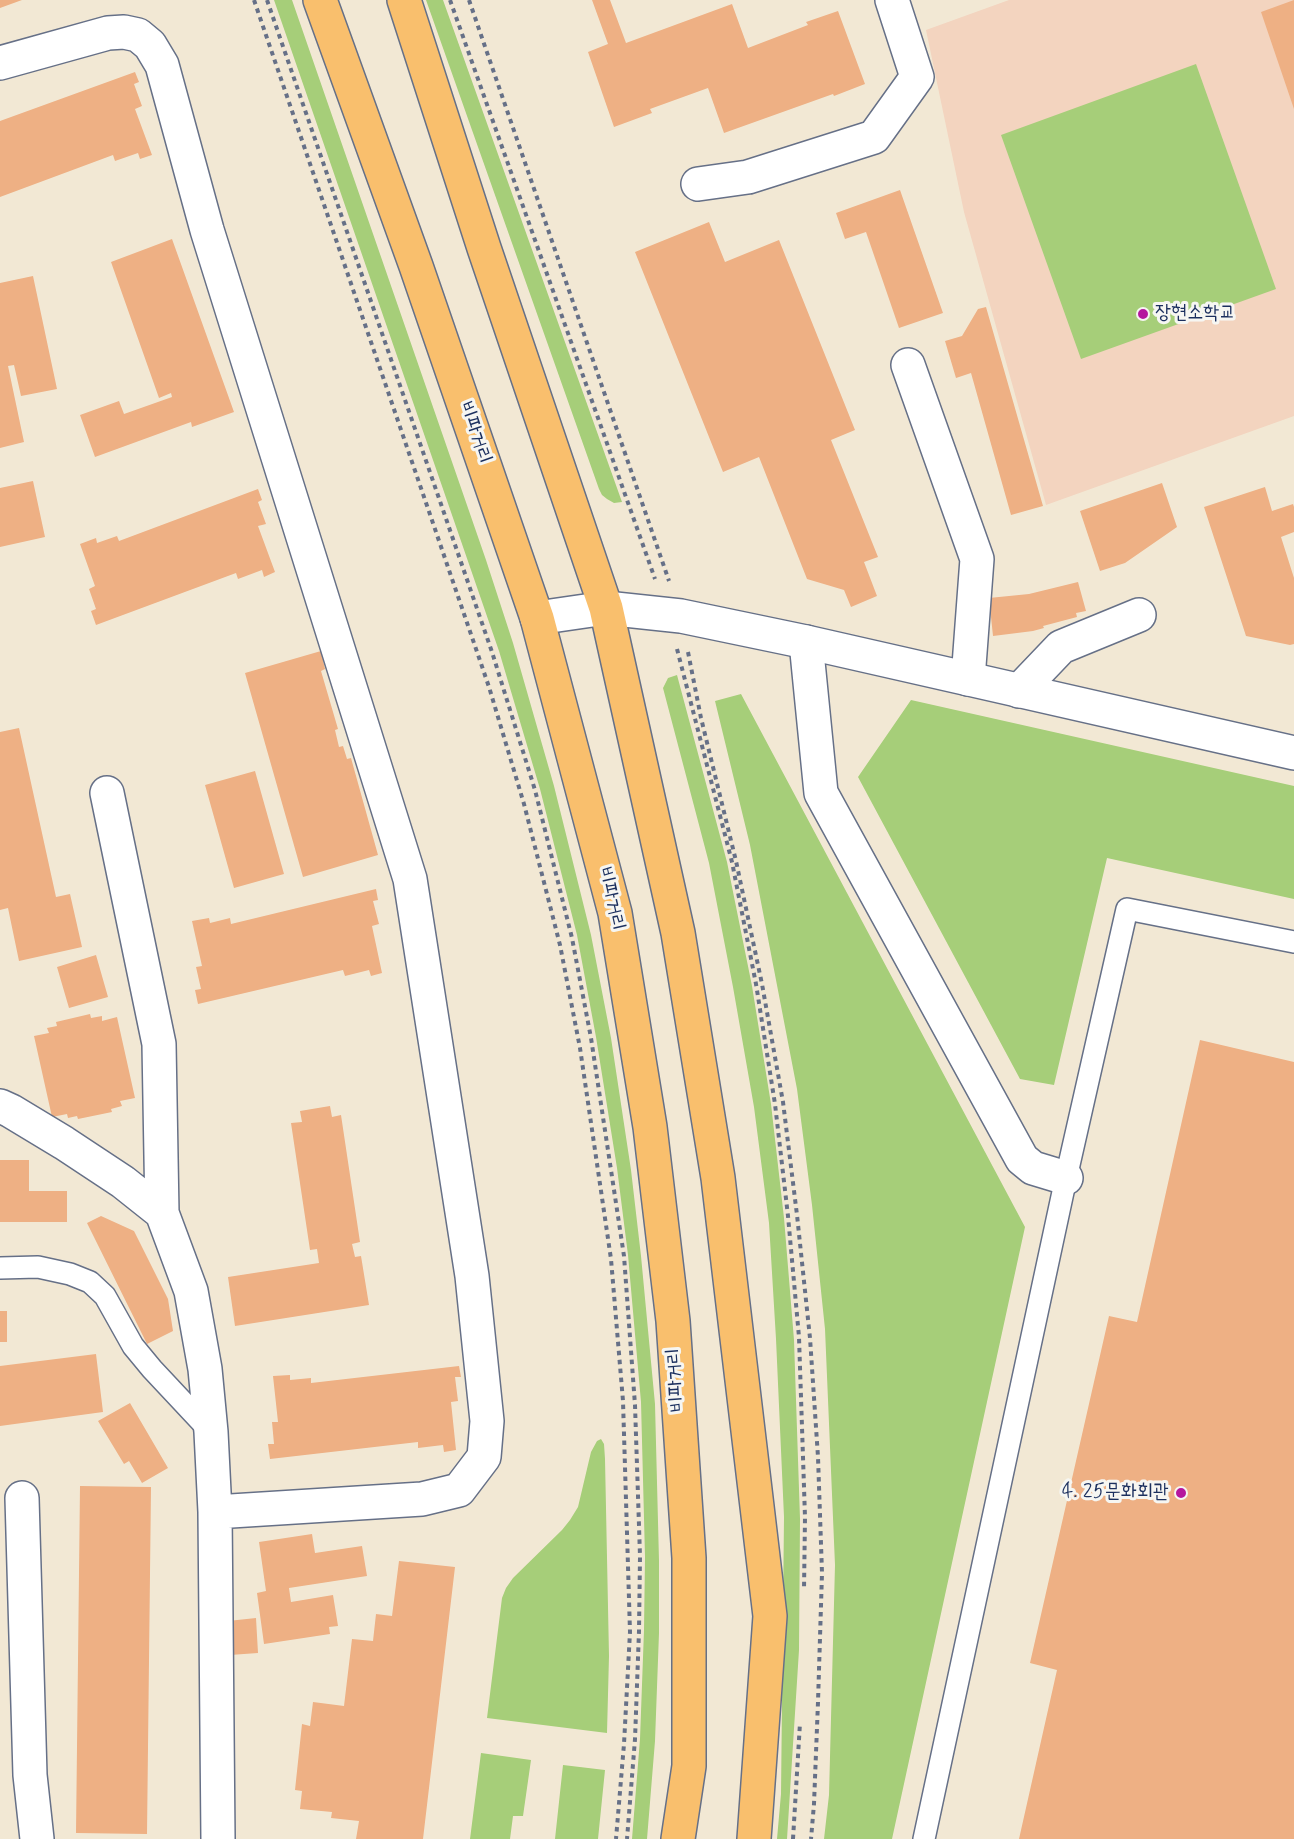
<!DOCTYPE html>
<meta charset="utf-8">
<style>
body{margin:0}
canvas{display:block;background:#f2e8d4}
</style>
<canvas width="1294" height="1839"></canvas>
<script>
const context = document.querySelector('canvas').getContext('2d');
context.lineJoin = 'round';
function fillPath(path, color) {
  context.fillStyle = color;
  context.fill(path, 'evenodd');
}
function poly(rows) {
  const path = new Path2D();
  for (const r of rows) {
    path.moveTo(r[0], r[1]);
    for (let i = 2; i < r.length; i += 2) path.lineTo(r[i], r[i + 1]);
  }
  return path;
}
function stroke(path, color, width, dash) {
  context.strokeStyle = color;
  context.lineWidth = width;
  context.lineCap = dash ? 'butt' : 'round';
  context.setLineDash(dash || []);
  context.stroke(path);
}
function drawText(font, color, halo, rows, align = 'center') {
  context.font = font + ' Mynerve,"Poor Story",sans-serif';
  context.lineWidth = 6;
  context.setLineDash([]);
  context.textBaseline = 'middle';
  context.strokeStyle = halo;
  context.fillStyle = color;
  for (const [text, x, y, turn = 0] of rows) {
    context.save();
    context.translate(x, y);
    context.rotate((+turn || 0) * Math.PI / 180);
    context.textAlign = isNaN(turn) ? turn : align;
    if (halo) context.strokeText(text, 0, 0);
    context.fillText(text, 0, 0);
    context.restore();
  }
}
const built = poly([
 [1009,0,1294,0,1294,416,1046,505,964,212,926,30]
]);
const green = poly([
 [274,0,292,0,486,560,513,643,554,786,591,935,611,1038,631,1170,641,1256,655,1404,659,1561,659,1633,655,1741,647,1839,632,1839,640,1739,644,1630,645,1557,641,1402,628,1255,617,1168,596,1037,577,935,540,789,499,651],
 [426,0,443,0,622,502,614,503,607,499,602,495,599,489],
 [1196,64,1276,289,1081,359,1001,135],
 [677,675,727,862,752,986,771,1104,784,1218,794,1340,800,1519,799,1650,787,1839,777,1839,781,1794,784,1517,776,1339,769,1223,754,1107,733,987,709,863,663,688,668,678],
 [741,694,1025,1227,892,1839,824,1839,829,1795,835,1565,825,1329,812,1205,797,1089,750,845,715,701],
 [911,700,1294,786,1294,899,1107,858,1054,1085,1020,1079,858,777],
 [601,1439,604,1444,605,1459,609,1656,607,1733,487,1718,502,1598,506,1588,513,1578,562,1530,570,1520,578,1507,591,1452,597,1441],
 [481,1753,531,1760,523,1816,513,1816,510,1839,470,1839],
 [563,1765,605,1770,598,1839,555,1839]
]);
const building = poly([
 [0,0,22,0,0,8],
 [592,0,610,0,626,43,732,4,748,48,808,25,806,22,838,11,865,84,834,96,833,94,724,133,708,88,650,109,652,113,614,127,588,52,608,44],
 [1294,0,1294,109,1261,12],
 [135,72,139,82,134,84,142,106,135,109,152,155,140,159,138,153,115,161,113,155,0,197,0,121],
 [900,190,943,313,899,328,866,232,845,239,836,213],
 [709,222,725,262,779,240,855,430,831,440,878,557,864,562,877,596,851,607,844,590,807,579,759,457,723,472,635,252],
 [172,239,234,412,192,427,191,422,95,457,80,415,119,401,124,414,172,397,171,393,159,398,111,262],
 [33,276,57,389,21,396,14,365,8,366,24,442,0,448,0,283],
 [986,307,1043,506,1011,515,971,373,956,378,945,341,962,336,978,309],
 [33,481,45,537,0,547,0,488],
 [1162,483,1177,527,1125,563,1100,571,1080,511],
 [1265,487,1272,511,1293,504,1294,507,1294,532,1281,537,1294,578,1294,644,1290,645,1246,636,1204,507],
 [258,489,262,500,258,502,266,524,258,526,275,572,264,577,262,570,238,579,236,573,96,625,91,611,96,609,89,589,95,586,80,544,96,538,97,543,117,536,119,541],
 [1078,582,1086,611,1076,613,1077,617,1043,626,1044,628,1033,631,993,636,989,598,1029,594],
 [321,651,325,669,321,671,338,729,335,730,339,747,343,746,347,759,351,758,378,855,303,877,245,673],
 [19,728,56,897,70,894,82,947,19,961,8,908,0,910,0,732],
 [255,771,284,874,234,888,205,785],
 [376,889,378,900,373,901,379,924,372,926,382,973,371,976,369,970,345,976,343,970,198,1004,195,990,201,989,196,967,202,966,192,921,209,918,210,923,230,918,231,924],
 [96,955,108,997,69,1008,57,967],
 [90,1014,91,1018,102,1016,102,1021,117,1017,135,1098,120,1101,122,1106,111,1109,112,1112,78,1119,77,1116,68,1118,67,1114,52,1117,34,1036,49,1033,47,1028,57,1026,56,1022],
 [1200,1040,1294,1062,1294,1839,1019,1839,1057,1670,1030,1663,1109,1316,1137,1322],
 [330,1106,332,1117,341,1115,360,1242,352,1244,355,1257,361,1256,369,1305,235,1326,228,1277,319,1263,317,1249,310,1250,291,1123,302,1122,300,1111],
 [0,1160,29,1160,29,1191,67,1191,67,1222,0,1222],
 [101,1216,134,1231,168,1299,173,1331,147,1344,87,1223],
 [0,1311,7,1311,7,1342,0,1342],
 [96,1354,103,1412,0,1426,0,1366],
 [459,1366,461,1377,455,1377,458,1401,451,1402,456,1450,444,1452,443,1445,418,1448,418,1442,270,1459,268,1444,274,1444,272,1422,278,1422,273,1376,290,1375,290,1380,311,1378,311,1383],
 [130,1403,168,1468,142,1483,129,1461,124,1464,98,1421],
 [80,1486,151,1487,147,1834,76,1833],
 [312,1534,315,1553,362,1546,367,1576,289,1588,291,1602,333,1595,338,1626,329,1627,330,1634,264,1644,257,1593,266,1591,259,1542],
 [399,1561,455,1567,423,1839,356,1839,359,1821,331,1818,332,1812,300,1809,302,1791,295,1790,302,1724,310,1726,313,1702,344,1706,352,1639,373,1641,376,1614,392,1616],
 [256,1618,258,1653,230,1655,228,1621]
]);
const path = poly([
 [254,0,489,687,524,804,560,945,580,1048,611,1259,623,1401,630,1632,624,1744,616,1839],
 [267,0,492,652,535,790,572,938,591,1038,624,1256,635,1405,640,1556,639,1631,635,1739,627,1839],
 [450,0,655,579],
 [469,0,669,581],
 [677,649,732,862,756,984,775,1104,788,1216,799,1337,805,1517,804,1590],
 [688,652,701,718,736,861,762,984,783,1102,797,1215,810,1338,818,1457,822,1573,818,1702,814,1804,811,1839],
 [793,1839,800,1723]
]);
const service = poly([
 [0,1268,38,1267,70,1274,90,1282,105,1296,133,1346,152,1369,211,1432],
 [924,1839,1066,1178,1127,909,1294,942]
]);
const minor = poly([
 [0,63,108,33,124,32,138,35,150,45,162,65,207,230,410,879,472,1276,487,1421,484,1457,459,1490,422,1499,215,1512],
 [698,184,748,177,874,137,917,77,892,0],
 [908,365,977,559,968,679],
 [806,642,821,793,1022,1159,1033,1168,1066,1178],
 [1019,691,1061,647,1139,615],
 [107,793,159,1044,162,1213],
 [0,1106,11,1111,64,1143,123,1182,162,1213,191,1291,205,1369,211,1432,215,1512,218,1839],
 [22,1498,30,1775,37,1839]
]);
const tertiary = poly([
 [537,618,606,608,681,616,806,642,1294,753]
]);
const primary = poly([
 [320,0,416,266,537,618,615,913,650,1127,673,1321,689,1558,689,1766,678,1839],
 [404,0,484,248,606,608,678,933,718,1178,770,1616,754,1839]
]);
const markers = [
 [1143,314,6,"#b5179e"],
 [1181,1493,6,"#b5179e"]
];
const poiNames = [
 ["장현소학교",1155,314],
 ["4. 25문화회관",1169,1493,"right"]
];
const streetNames = [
 ["비파거리",474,433,71],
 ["비파거리",610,899,77],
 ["비파거리",677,1380,-94]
];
fillPath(built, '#f3d4bf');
fillPath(green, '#a6ce79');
fillPath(building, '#eeb084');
stroke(service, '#667087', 24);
stroke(minor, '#667087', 36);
stroke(tertiary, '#667087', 36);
stroke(primary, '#667087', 36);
stroke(path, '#667087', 4, [4.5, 4.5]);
stroke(service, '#fff', 21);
stroke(minor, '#fff', 33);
stroke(tertiary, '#fff', 33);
stroke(primary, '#f9bf6d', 33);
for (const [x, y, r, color] of markers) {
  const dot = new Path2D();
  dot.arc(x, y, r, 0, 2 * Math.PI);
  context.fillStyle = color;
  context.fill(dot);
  stroke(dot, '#f6f6f2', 2);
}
drawText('20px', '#1b2f5e', '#f6f6f2', poiNames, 'left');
drawText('20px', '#1b2f5e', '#f6f6f2', streetNames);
</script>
